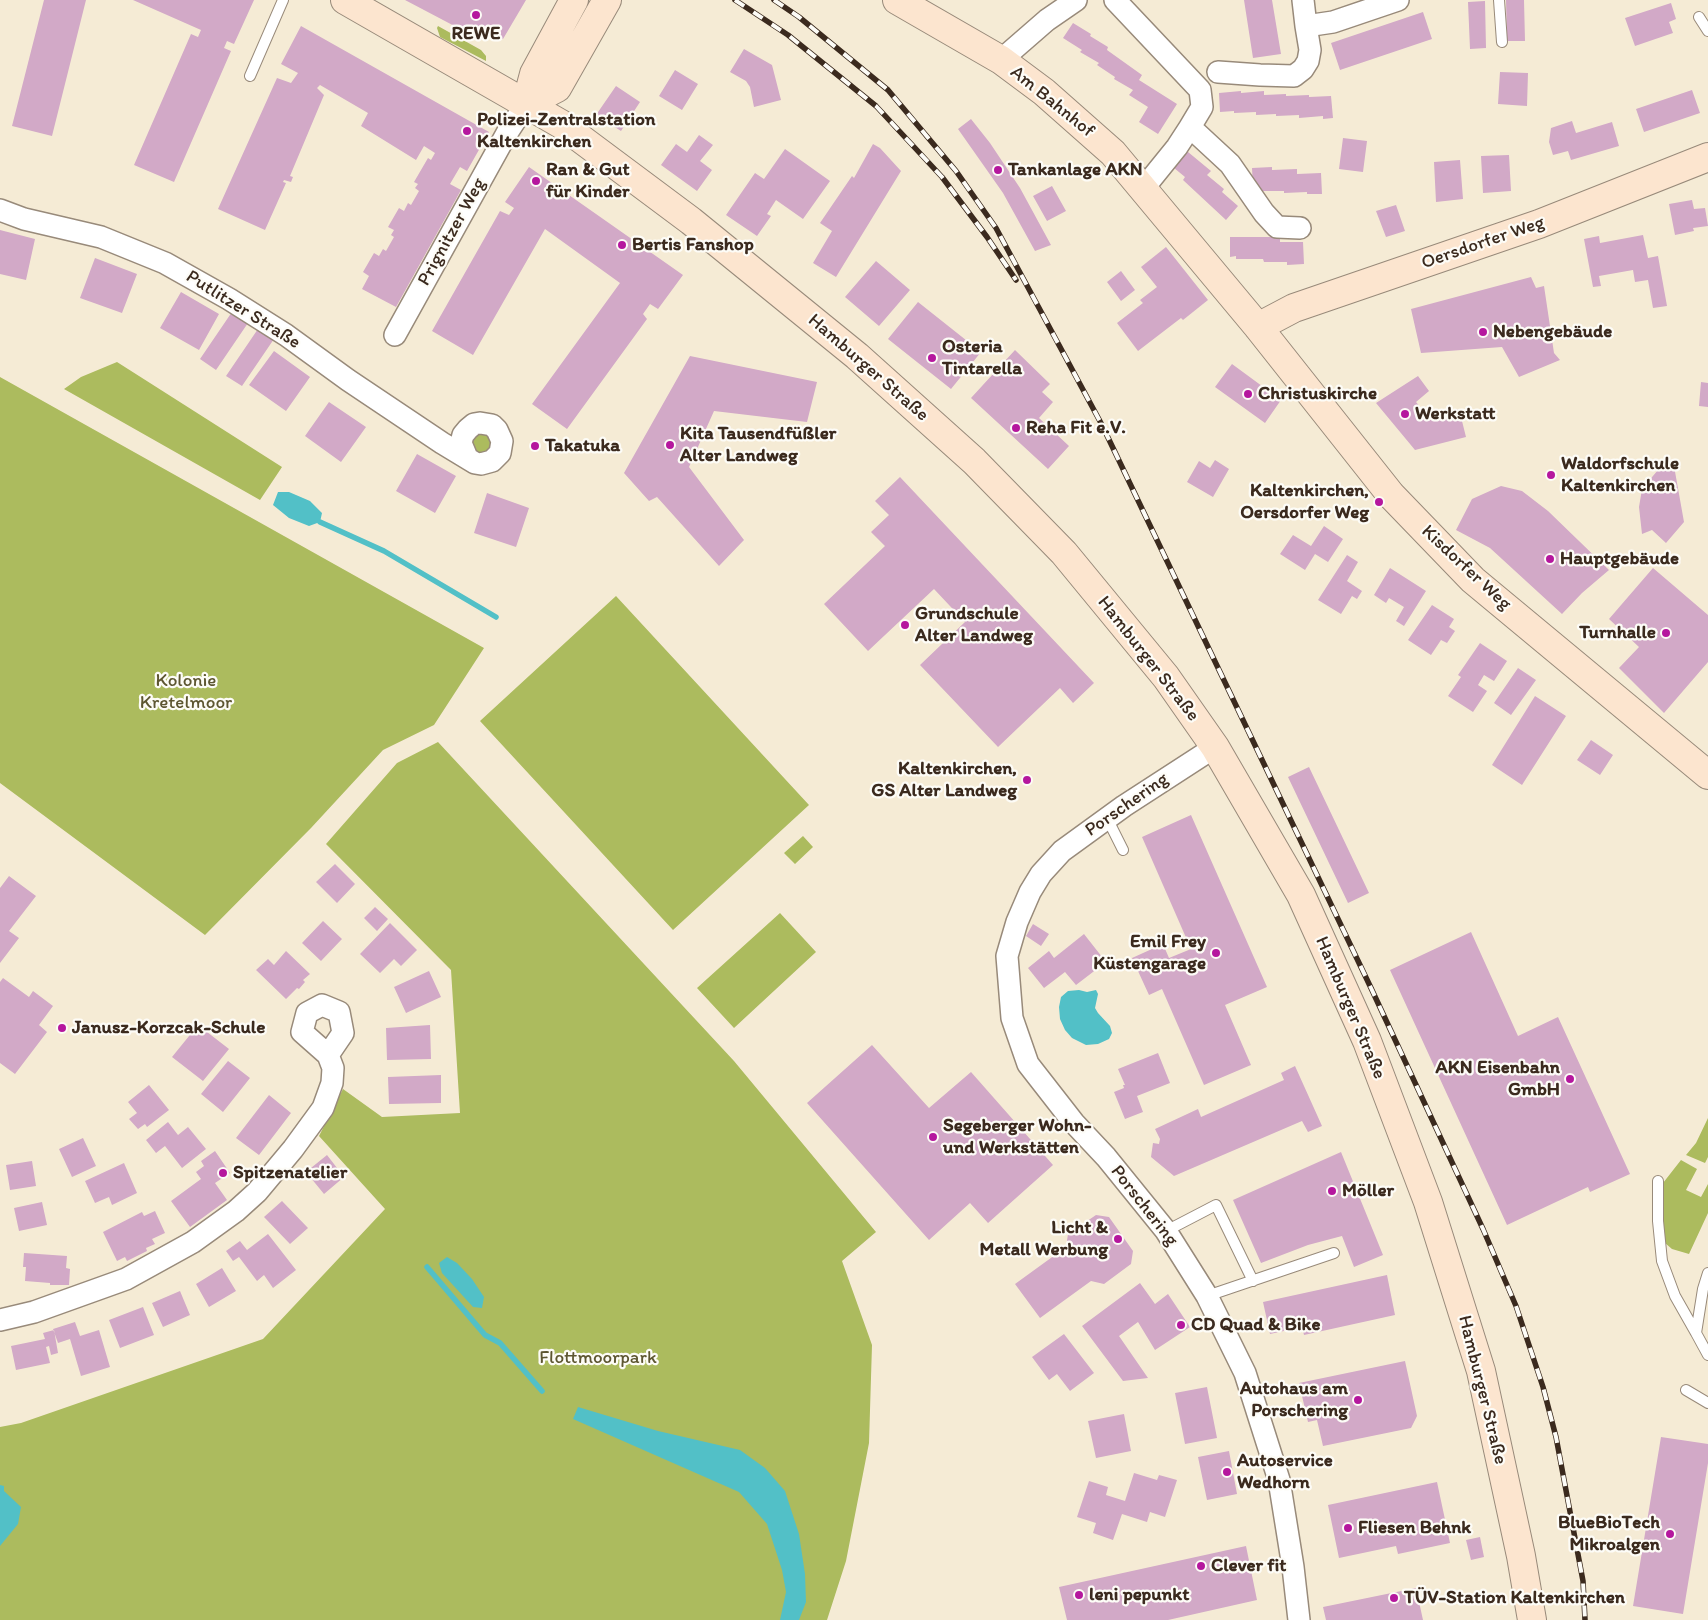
<!DOCTYPE html>
<meta charset="utf-8">
<style>
body{margin:0}
canvas{display:block;background:#f5ebd5}
</style>
<canvas width="1708" height="1620"></canvas>
<script>
const context = document.querySelector('canvas').getContext('2d');
context.lineJoin = 'round';
function fillPath(path, color) {
  context.fillStyle = color;
  context.fill(path, 'evenodd');
}
function poly(rows) {
  const path = new Path2D();
  for (const r of rows) {
    path.moveTo(r[0], r[1]);
    for (let i = 2; i < r.length; i += 2) path.lineTo(r[i], r[i + 1]);
  }
  return path;
}
function stroke(path, color, width, dash) {
  context.strokeStyle = color;
  context.lineWidth = width;
  context.lineCap = dash ? 'butt' : 'round';
  context.setLineDash(dash || []);
  context.stroke(path);
}
function drawText(font, color, halo, rows, align = 'center') {
  context.font = font + ' Itim,sans-serif';
  context.lineWidth = 4.5;
  context.setLineDash([]);
  context.textBaseline = 'middle';
  context.strokeStyle = halo;
  context.fillStyle = color;
  for (const [text, x, y, turn = 0] of rows) {
    context.save();
    context.translate(x, y);
    context.rotate((+turn || 0) * Math.PI / 180);
    context.textAlign = isNaN(turn) ? turn : align;
    if (halo) context.strokeText(text, 0, 0);
    context.fillText(text, 0, 0);
    context.restore();
  }
}
const green = poly([
 [438,26,481,50,486,56,486,61,440,37,437,28],
 [117,362,282,467,260,500,64,389,81,377],
 [0,377,484,648,434,725,383,750,311,828,205,935,0,783],
 [491,425,492,461,461,443],
 [616,596,809,805,673,930,480,721],
 [438,742,734,1061,876,1232,842,1261,872,1345,869,1443,846,1561,827,1620,0,1620,0,1427,21,1423,263,1339,385,1209,319,1136,343,1089,382,1117,460,1113,451,970,326,844,397,763],
 [803,836,813,847,795,864,784,853],
 [780,913,816,952,734,1028,697,988],
 [1708,1118,1708,1157,1705,1163,1686,1155,1696,1143],
 [1681,1160,1697,1169,1686,1190,1701,1197,1708,1184,1708,1213,1689,1254,1672,1249,1665,1243,1663,1234,1663,1183]
]);
const water = poly([
 [278,492,289,492,310,501,322,513,320,522,309,526,289,518,273,505],
 [1079,990,1087,992,1096,990,1098,994,1095,1008,1098,1013,1110,1026,1112,1033,1109,1039,1098,1044,1086,1045,1072,1038,1065,1030,1060,1019,1059,1007,1061,997,1068,991],
 [447,1257,457,1263,472,1279,484,1297,482,1308,473,1307,442,1273,439,1263],
 [578,1407,658,1431,740,1450,765,1468,785,1491,799,1534,805,1574,806,1602,799,1620,780,1620,786,1592,782,1570,767,1524,739,1492,573,1419],
 [0,1485,4,1486,4,1491,21,1507,18,1524,0,1546]
]);
const stream = poly([
 [320,522,384,551,496,617],
 [427,1267,485,1335,500,1343,542,1391]
]);
const building = poly([
 [44,0,86,0,52,136,12,126],
 [133,0,254,0,234,44,227,41,224,48,231,51,174,182,134,165,191,34,198,37,201,30],
 [405,0,526,0,503,39,487,30,481,40],
 [1244,0,1272,0,1281,54,1253,58],
 [1506,0,1524,0,1525,41,1507,41],
 [1485,1,1486,48,1470,49,1468,2],
 [1671,3,1676,19,1669,22,1673,33,1635,46,1625,18],
 [1423,12,1432,39,1340,70,1331,43],
 [1073,23,1091,34,1090,36,1108,47,1107,50,1142,75,1139,80,1177,104,1158,134,1139,122,1148,107,1129,95,1133,90,1114,79,1115,77,1097,65,1099,63,1080,52,1082,50,1063,38],
 [301,26,489,132,467,171,460,167,450,184,461,190,396,307,362,289,369,276,363,272,374,253,379,256,383,249,386,251,394,237,391,235,394,230,388,227,399,208,404,211,408,203,411,205,419,191,415,188,418,184,414,182,428,158,431,160,435,153,424,146,416,160,361,126,368,113,320,85,317,88,324,95,290,176,293,177,291,182,284,180,283,182,286,183,265,230,218,209,277,78,291,83,298,73,281,64],
 [744,49,772,65,781,100,754,107,750,87,746,81,730,72],
 [675,70,698,84,682,110,659,96],
 [1500,72,1528,73,1527,106,1498,104],
 [616,86,640,102,621,131,596,115],
 [1692,90,1700,113,1644,132,1636,109],
 [1241,91,1241,93,1264,91,1264,95,1286,94,1286,96,1309,95,1309,97,1331,96,1333,118,1323,119,1323,116,1299,118,1299,115,1276,116,1276,114,1256,115,1256,112,1234,113,1234,111,1220,112,1219,93],
 [971,119,990,143,1020,188,1051,245,1035,251,1003,193,958,129],
 [1572,121,1576,133,1612,122,1619,146,1571,160,1568,151,1553,155,1549,142,1551,128],
 [699,135,713,145,700,161,712,170,697,191,661,165,676,144,687,152],
 [1343,138,1367,141,1363,172,1339,169],
 [873,144,880,148,901,171,836,277,813,263,832,231,820,223,852,176,854,178],
 [1182,147,1211,171,1207,175,1224,189,1222,192,1238,206,1226,220,1183,180,1185,177,1168,163],
 [785,149,830,181,803,219,776,200,767,214,771,216,757,236,726,215,755,173,764,179],
 [1509,155,1511,191,1483,193,1481,156],
 [1460,160,1463,199,1436,202,1434,162],
 [529,167,683,275,658,309,650,304,643,314,647,319,567,429,532,404,620,283,545,229,473,355,432,331,500,211,509,215,514,208,505,202],
 [1272,167,1272,170,1297,169,1297,174,1321,173,1322,194,1307,194,1307,192,1284,193,1284,191,1259,191,1253,188,1252,168],
 [1052,186,1066,211,1047,221,1033,196],
 [1692,200,1694,209,1705,208,1708,226,1693,228,1694,231,1675,235,1669,204],
 [1396,205,1405,231,1386,237,1376,211],
 [0,230,35,239,26,280,0,274],
 [1643,235,1648,258,1658,256,1667,306,1653,308,1648,280,1635,282,1633,270,1599,276,1601,286,1593,287,1584,239,1599,236,1600,243],
 [1230,237,1280,237,1280,242,1303,242,1304,264,1287,265,1287,262,1264,262,1263,259,1236,259,1236,256,1230,257],
 [1166,247,1208,300,1183,320,1181,318,1138,351,1117,323,1143,303,1140,300,1157,287,1141,267],
 [95,258,137,274,122,313,80,298],
 [876,261,910,290,879,326,845,297],
 [1121,271,1135,290,1121,301,1107,282],
 [1531,277,1536,288,1544,286,1554,353,1560,360,1519,377,1502,347,1421,353,1411,309],
 [181,292,219,314,199,350,160,328],
 [918,302,981,352,951,389,888,339],
 [234,309,250,320,216,370,200,359],
 [260,326,276,336,242,386,226,376],
 [1015,350,1050,384,1042,392,1053,402,1039,418,1069,446,1048,469,971,398],
 [274,351,310,377,286,411,249,385],
 [690,356,817,382,807,422,714,411,689,467,744,540,719,566,657,497,649,501,624,473],
 [1232,364,1281,400,1265,423,1215,387],
 [1418,376,1429,391,1416,402,1431,420,1459,409,1466,437,1415,450,1376,403],
 [1701,382,1708,383,1708,407,1699,406],
 [329,402,366,427,341,462,305,436],
 [417,454,456,476,435,513,396,491],
 [1215,460,1229,469,1213,497,1187,482,1199,461,1210,468],
 [1663,464,1674,466,1684,522,1666,543,1652,530,1642,534,1639,507,1642,489],
 [900,477,1094,683,1073,703,1060,688,998,747,920,665,965,622,934,589,868,651,824,604,885,546,871,532,889,515,875,501],
 [1501,486,1522,491,1548,511,1609,570,1582,593,1562,614,1490,548,1456,530,1472,499],
 [487,493,529,508,516,547,474,533],
 [1324,526,1343,539,1328,562,1315,554,1305,570,1280,554,1293,535,1311,546],
 [1347,555,1358,562,1347,581,1362,591,1357,599,1352,596,1341,614,1318,600],
 [1390,568,1426,591,1404,626,1396,621,1404,607,1389,598,1386,603,1374,595],
 [1653,568,1708,615,1708,662,1664,713,1619,668,1639,647,1609,619],
 [1432,605,1454,619,1449,627,1455,631,1447,643,1441,640,1431,655,1408,640],
 [1480,643,1507,661,1494,681,1484,675,1478,685,1487,691,1473,712,1448,696,1461,677,1458,675],
 [1518,668,1536,680,1511,715,1494,703],
 [1535,696,1566,716,1522,785,1492,765],
 [1591,740,1613,755,1600,775,1577,760],
 [1309,767,1369,893,1348,903,1288,777],
 [1191,815,1267,987,1225,1005,1251,1065,1204,1085,1162,989,1149,995,1132,958,1163,944,1169,958,1191,949,1142,837],
 [335,864,355,884,337,903,316,882],
 [9,876,36,896,9,931,19,938,0,963,0,888],
 [375,907,388,919,377,931,364,918],
 [323,921,342,939,321,961,302,943],
 [390,923,417,950,401,966,394,959,380,973,360,954],
 [1033,924,1049,934,1041,946,1026,936],
 [1471,932,1518,1036,1558,1017,1630,1174,1590,1192,1588,1187,1507,1225,1390,970],
 [1084,934,1106,962,1076,985,1065,972,1044,988,1028,968,1049,951,1054,958],
 [286,951,310,974,303,980,305,982,299,989,297,988,286,999,256,970,268,959,274,965],
 [429,971,441,997,406,1013,394,987],
 [3,978,29,997,33,991,53,1006,39,1025,47,1032,15,1074,0,1063,0,982],
 [198,1025,229,1049,203,1081,172,1057],
 [430,1025,431,1059,387,1060,386,1028],
 [872,1045,929,1108,971,1072,1053,1165,988,1223,970,1203,929,1240,807,1103],
 [1158,1053,1170,1083,1137,1096,1143,1112,1125,1119,1114,1092,1124,1088,1123,1085,1125,1085,1118,1069],
 [228,1061,250,1078,223,1112,201,1094],
 [1295,1066,1322,1126,1308,1132,1302,1121,1174,1176,1151,1157,1153,1143,1159,1144,1160,1139,1155,1129,1198,1109,1201,1117,1284,1080,1281,1073],
 [441,1075,441,1103,389,1104,388,1077],
 [149,1085,169,1110,147,1127,145,1124,138,1129,129,1119,137,1113,128,1102],
 [269,1095,291,1113,259,1155,236,1138],
 [168,1122,178,1135,188,1127,206,1149,182,1168,165,1146,156,1153,146,1140],
 [83,1138,96,1166,72,1177,59,1149],
 [215,1151,230,1173,215,1183,227,1200,190,1227,171,1201,201,1179,196,1172,204,1166,201,1161],
 [1341,1152,1383,1255,1354,1267,1342,1236,1308,1245,1261,1263,1233,1200],
 [327,1155,344,1177,324,1194,306,1172],
 [32,1161,36,1186,10,1190,6,1165],
 [124,1163,137,1193,112,1205,109,1197,95,1203,85,1181],
 [282,1201,308,1228,290,1244,264,1217],
 [42,1202,47,1225,19,1231,14,1208],
 [155,1211,165,1233,152,1239,155,1244,146,1248,147,1251,127,1261,125,1257,117,1261,103,1232,142,1212,144,1216],
 [1096,1215,1109,1217,1133,1251,1131,1264,1104,1284,1091,1281,1040,1318,1015,1284,1066,1247,1068,1234],
 [268,1234,296,1270,273,1288,264,1275,257,1281,239,1257,233,1261,226,1251,240,1241,247,1250],
 [24,1253,67,1256,66,1268,70,1269,69,1285,50,1285,50,1283,25,1281,26,1267,23,1267],
 [222,1268,236,1291,209,1307,196,1284],
 [1387,1275,1395,1315,1304,1335,1302,1327,1270,1334,1263,1302],
 [1140,1283,1155,1304,1168,1294,1190,1327,1155,1350,1138,1322,1119,1336,1148,1378,1123,1381,1082,1326],
 [180,1291,190,1315,163,1327,152,1303],
 [143,1307,154,1335,120,1348,109,1320],
 [75,1322,80,1336,99,1330,110,1367,81,1376,70,1339,58,1343,53,1329],
 [54,1330,58,1353,51,1355,49,1346,46,1347,50,1363,16,1370,11,1346,45,1339,43,1333],
 [1064,1334,1094,1373,1070,1391,1057,1374,1049,1380,1032,1357],
 [1405,1361,1417,1416,1411,1428,1323,1446,1317,1420,1308,1422,1299,1383],
 [1207,1387,1217,1438,1185,1444,1175,1393],
 [1124,1414,1131,1451,1096,1458,1088,1421],
 [1661,1437,1708,1444,1708,1463,1683,1614,1633,1606],
 [1229,1451,1237,1494,1207,1500,1198,1457],
 [1134,1473,1157,1480,1159,1475,1177,1480,1165,1517,1150,1512,1147,1522,1122,1514,1113,1540,1093,1533,1096,1523,1077,1517,1089,1481,1108,1487,1106,1495,1125,1501],
 [1437,1482,1450,1543,1398,1554,1396,1546,1339,1558,1328,1505],
 [1480,1537,1484,1557,1471,1560,1466,1540],
 [1246,1546,1257,1600,1168,1620,1067,1620,1059,1587],
 [1416,1588,1423,1620,1326,1620,1323,1607]
]);
const lane = poly([
 [1499,0,1502,42],
 [1699,17,1708,31],
 [250,76,283,0],
 [1107,818,1123,850],
 [1658,1181,1658,1221,1662,1261,1675,1296,1696,1333],
 [1166,1231,1216,1205,1253,1281],
 [1708,1273,1703,1289,1696,1333,1708,1355],
 [1207,1296,1334,1253],
 [1686,1390,1708,1403]
]);
const street = poly([
 [1115,0,1200,90,1202,107,1190,127],
 [1303,0,1306,26,1333,22,1398,0],
 [1001,60,1047,20,1076,0],
 [1218,72,1260,75,1294,76,1303,69,1308,61,1310,50,1306,26],
 [1143,189,1177,147,1190,127,1230,164,1264,213,1277,227,1300,228],
 [0,210,24,219,101,237,165,263,229,299,286,335,348,380,442,443,475,463,481,464,492,461,500,453,502,441,497,430,492,425,480,423,474,424,468,429,463,435,461,443,466,455],
 [395,335,507,133,526,104],
 [1215,747,1124,806,1062,851,1041,874,1030,892,1017,922,1007,956,1012,1018,1028,1064,1074,1123,1106,1157,1166,1231,1207,1296,1245,1373,1279,1480,1293,1567,1299,1620],
 [0,1320,34,1312,126,1279,193,1242,236,1211,257,1192,293,1149,323,1108,332,1083,333,1068,328,1055,343,1033,339,1012,322,1005,307,1013,302,1032,328,1055]
]);
const secondary = poly([
 [345,0,561,124,691,221,857,356,974,461,1064,553,1166,677,1215,747,1301,895,1367,1041,1428,1202,1481,1371,1521,1556,1532,1620],
 [897,0,1001,60,1044,92,1113,153,1258,327,1391,495,1473,580,1708,775],
 [526,104,557,88,607,0],
 [526,104,534,74,574,0],
 [1258,327,1294,308,1539,224,1708,157]
]);
const rail = poly([
 [735,0,788,35,876,106,942,177,987,237,1016,280],
 [774,0,799,17,888,90,956,171,996,228,1102,425,1371,988,1483,1229,1516,1306,1543,1387,1556,1437,1583,1581,1585,1620]
]);
const markers = [
 [476,15,5,"#b5179e"],
 [467,131,5,"#b5179e"],
 [998,170,5,"#b5179e"],
 [536,181,5,"#b5179e"],
 [622,245,5,"#b5179e"],
 [1483,332,5,"#b5179e"],
 [932,358,5,"#b5179e"],
 [1248,394,5,"#b5179e"],
 [1405,414,5,"#b5179e"],
 [1016,428,5,"#b5179e"],
 [670,445,5,"#b5179e"],
 [535,446,5,"#b5179e"],
 [1551,475,5,"#b5179e"],
 [1379,502,5,"#b5179e"],
 [1550,559,5,"#b5179e"],
 [905,625,5,"#b5179e"],
 [1666,633,5,"#b5179e"],
 [1027,780,5,"#b5179e"],
 [1216,953,5,"#b5179e"],
 [62,1028,5,"#b5179e"],
 [1570,1079,5,"#b5179e"],
 [933,1137,5,"#b5179e"],
 [223,1173,5,"#b5179e"],
 [1332,1191,5,"#b5179e"],
 [1118,1239,5,"#b5179e"],
 [1181,1325,5,"#b5179e"],
 [1358,1400,5,"#b5179e"],
 [1227,1472,5,"#b5179e"],
 [1348,1528,5,"#b5179e"],
 [1670,1534,5,"#b5179e"],
 [1201,1566,5,"#b5179e"],
 [1079,1595,5,"#b5179e"],
 [1394,1598,5,"#b5179e"]
];
const poiNames = [
 ["REWE",476,34,"center"],
 ["Polizei-Zentralstation",477,120],
 ["Kaltenkirchen",477,142],
 ["Ran & Gut",546,170],
 ["für Kinder",546,192],
 ["Tankanlage AKN",1008,170],
 ["Bertis Fanshop",632,245],
 ["Nebengebäude",1493,332],
 ["Osteria",942,347],
 ["Tintarella",942,369],
 ["Christuskirche",1258,394],
 ["Werkstatt",1415,414],
 ["Reha Fit e.V.",1026,428],
 ["Kita Tausendfüßler",680,434],
 ["Alter Landweg",680,456],
 ["Takatuka",545,446],
 ["Waldorfschule",1561,464],
 ["Kaltenkirchen",1561,486],
 ["Kaltenkirchen,",1369,491,"right"],
 ["Oersdorfer Weg",1369,513,"right"],
 ["Hauptgebäude",1560,559],
 ["Grundschule",915,614],
 ["Alter Landweg",915,636],
 ["Turnhalle",1656,633,"right"],
 ["Kaltenkirchen,",1017,769,"right"],
 ["GS Alter Landweg",1017,791,"right"],
 ["Emil Frey",1206,942,"right"],
 ["Küstengarage",1206,964,"right"],
 ["Janusz-Korzcak-Schule",72,1028],
 ["AKN Eisenbahn",1560,1068,"right"],
 ["GmbH",1560,1090,"right"],
 ["Segeberger Wohn-",943,1126],
 ["und Werkstätten",943,1148],
 ["Spitzenatelier",233,1173],
 ["Möller",1342,1191],
 ["Licht &",1108,1228,"right"],
 ["Metall Werbung",1108,1250,"right"],
 ["CD Quad & Bike",1191,1325],
 ["Autohaus am",1348,1389,"right"],
 ["Porschering",1348,1411,"right"],
 ["Autoservice",1237,1461],
 ["Wedhorn",1237,1483],
 ["BlueBioTech",1660,1523,"right"],
 ["Mikroalgen",1660,1545,"right"],
 ["Fliesen Behnk",1358,1528],
 ["Clever fit",1211,1566],
 ["leni pepunkt",1089,1595],
 ["TÜV-Station Kaltenkirchen",1404,1598]
];
const streetNames = [
 ["Am Bahnhof",1052,102,39],
 ["Prignitzer Weg",452,232,-61],
 ["Oersdorfer Weg",1483,243,-19],
 ["Putlitzer Straße",243,310,32],
 ["Hamburger Straße",868,368,41],
 ["Kisdorfer Weg",1466,568,43],
 ["Hamburger Straße",1148,659,52],
 ["Porschering",1127,805,-35],
 ["Hamburger Straße",1350,1008,67],
 ["Porschering",1144,1206,52],
 ["Hamburger Straße",1482,1390,76]
];
const parkNames = [
 ["Kolonie",186,681],
 ["Kretelmoor",186,703],
 ["Flottmoorpark",598,1358]
];
fillPath(green, '#acbb5e');
fillPath(water, '#52c0c7');
stroke(stream, '#52c0c7', 5.5);
fillPath(building, '#d2a9c7');
stroke(lane, '#988a7a', 12);
stroke(street, '#988a7a', 24);
stroke(secondary, '#988a7a', 30);
stroke(lane, '#fff', 10);
stroke(street, '#fff', 21);
stroke(secondary, '#fce5cf', 28);
stroke(rail, '#3b2a1e', 5.5);
stroke(rail, '#fdfcf7', 4, [11]);
for (const [x, y, r, color] of markers) {
  const dot = new Path2D();
  dot.arc(x, y, r, 0, 2 * Math.PI);
  context.fillStyle = color;
  context.fill(dot);
  stroke(dot, '#fdfcf7', 2);
}
drawText('bold 19px', '#3b2a1e', '#fdfcf7', poiNames, 'left');
drawText('19px', '#3b2a1e', '#fdfcf7', streetNames);
drawText('19px', '#5d5631', '#fdfcf7', parkNames);
</script>
